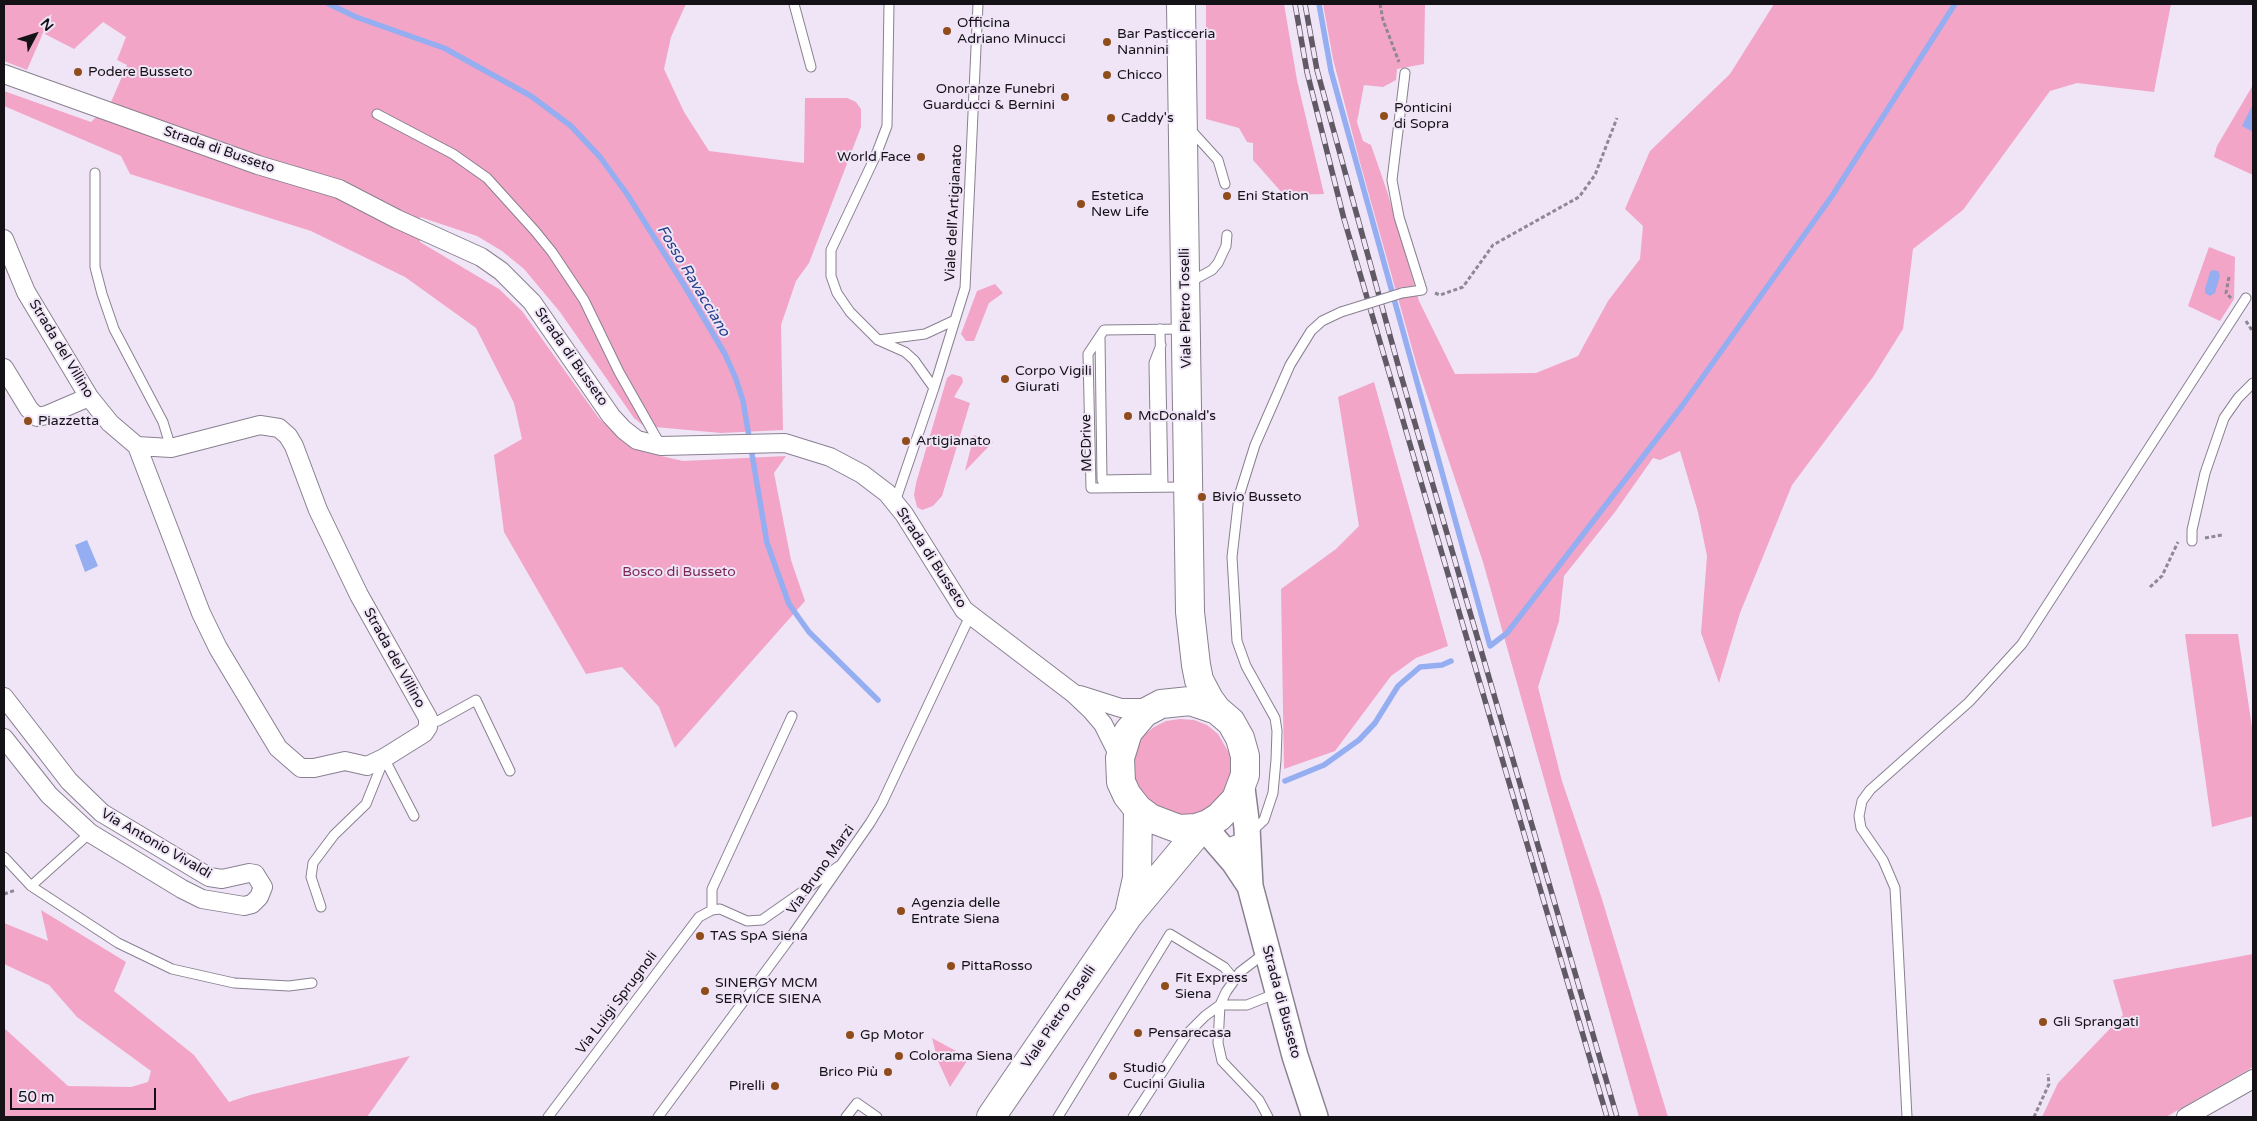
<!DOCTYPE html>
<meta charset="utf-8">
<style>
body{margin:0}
#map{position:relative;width:2257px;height:1121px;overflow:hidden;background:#efe5f7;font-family:"Varela Round",sans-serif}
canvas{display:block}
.frame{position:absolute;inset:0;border:5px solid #141117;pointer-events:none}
.north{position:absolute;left:10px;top:10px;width:50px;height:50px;-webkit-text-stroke:4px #efe5f7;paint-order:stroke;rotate:50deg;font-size:14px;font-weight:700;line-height:20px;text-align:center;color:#141117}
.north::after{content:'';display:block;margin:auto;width:18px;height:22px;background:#141117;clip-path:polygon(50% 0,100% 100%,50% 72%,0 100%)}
.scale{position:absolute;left:10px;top:1088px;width:146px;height:22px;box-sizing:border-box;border:2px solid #141117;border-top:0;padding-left:6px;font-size:15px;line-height:18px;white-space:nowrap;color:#141117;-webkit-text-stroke:4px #efe5f7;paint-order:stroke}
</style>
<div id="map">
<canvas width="2257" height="1121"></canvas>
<div class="frame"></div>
<div class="north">N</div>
<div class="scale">50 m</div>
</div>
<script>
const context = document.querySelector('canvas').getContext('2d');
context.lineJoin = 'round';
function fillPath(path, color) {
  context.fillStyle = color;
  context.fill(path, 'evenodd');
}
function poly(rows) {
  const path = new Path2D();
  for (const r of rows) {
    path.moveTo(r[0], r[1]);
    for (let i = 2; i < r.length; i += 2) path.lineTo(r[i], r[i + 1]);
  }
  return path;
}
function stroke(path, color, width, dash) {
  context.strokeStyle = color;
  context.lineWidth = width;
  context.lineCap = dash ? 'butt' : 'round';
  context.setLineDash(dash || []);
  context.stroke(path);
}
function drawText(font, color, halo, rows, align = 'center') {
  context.font = font + ' "Varela Round",sans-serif';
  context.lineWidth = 4;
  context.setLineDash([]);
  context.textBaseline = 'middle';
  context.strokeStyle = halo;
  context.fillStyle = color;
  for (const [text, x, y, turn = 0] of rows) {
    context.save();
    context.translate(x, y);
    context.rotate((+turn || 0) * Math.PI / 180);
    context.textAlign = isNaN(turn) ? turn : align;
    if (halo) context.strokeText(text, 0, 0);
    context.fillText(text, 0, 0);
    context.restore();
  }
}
const green = poly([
 [4,4,686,4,671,37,664,69,684,112,709,151,804,163,805,98,847,98,856,102,861,109,861,127,809,263,796,281,781,325,783,430,721,433,644,426,634,418,560,312,524,269,502,251,477,236,420,217,420,242,499,289,522,311,598,417,622,441,644,452,683,461,786,456,774,473,791,560,805,601,675,748,659,707,622,667,586,674,504,532,494,455,522,439,514,403,476,328,405,277,311,231,130,174,121,156,4,106,4,91,91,122,111,102,127,65,117,60,126,37,103,22,74,49,43,33,27,70,4,61],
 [1206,4,1284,4,1297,80,1324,194,1284,195,1253,160,1253,143,1247,142,1239,128,1206,119],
 [1323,4,1425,4,1424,64,1397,69,1396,80,1383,87,1364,85,1357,122,1363,141,1371,145,1387,191,1419,301,1455,374,1536,373,1578,356,1608,301,1640,259,1643,226,1625,209,1650,151,1730,74,1774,4,2171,4,2154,92,2077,83,2050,91,1963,210,1913,249,1903,329,1873,377,1792,485,1740,613,1719,683,1701,633,1707,556,1698,512,1680,451,1660,460,1653,458,1615,512,1564,576,1559,621,1538,687,1562,781,1601,896,1668,1117,1639,1117,1483,562,1417,366,1359,159,1333,59],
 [2253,85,2253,175,2214,157,2217,146],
 [2209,247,2235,257,2234,299,2220,321,2188,306],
 [995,284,1003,293,989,303,974,341,966,341,961,334,977,291],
 [952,374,962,377,963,382,954,397,970,403,942,496,933,506,922,510,917,507,914,495,916,483,947,378],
 [1374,382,1448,646,1416,658,1391,676,1335,751,1284,769,1281,589,1336,549,1359,526,1338,397],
 [974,435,993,442,965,471],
 [2185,634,2238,634,2253,734,2253,816,2212,827],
 [1180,719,1194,720,1207,725,1218,734,1229,753,1231,764,1231,775,1223,796,1207,811,1186,818,1143,800,1132,775,1136,748,1143,736,1154,727,1166,721],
 [41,910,126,962,114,991,194,1055,229,1102,250,1095,410,1056,367,1117,4,1117,4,1028,68,1086,131,1087,148,1082,151,1071,77,1017,49,985,4,964,4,923,48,941],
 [2253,954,2253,1067,2166,1117,2042,1117,2058,1083,2123,1015,2113,980],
 [932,1038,969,1058,950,1087,938,1061]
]);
const water = poly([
 [2253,104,2253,132,2242,126],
 [2213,270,2218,271,2220,276,2215,293,2210,296,2205,293,2205,289,2210,272],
 [87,540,98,566,85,572,75,545]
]);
const stream = poly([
 [329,4,356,17,444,48,531,96,571,126,600,157,627,194,684,285,725,354,736,379,743,401,767,543,789,604,809,632,878,700],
 [1319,4,1331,71,1490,646,1507,633,1682,406,1832,196,1955,4],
 [1285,781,1324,765,1359,740,1375,723,1398,686,1420,667,1442,665,1451,661]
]);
const path = poly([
 [1380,4,1383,20,1399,62],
 [2229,277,2226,293,2231,298],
 [1435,293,1440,295,1463,287,1493,245,1579,197,1595,175,1617,118],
 [2246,321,2253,332],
 [2205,538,2222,535],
 [2150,587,2162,576,2178,542],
 [4,894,16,890],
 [2034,1117,2049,1084,2048,1074]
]);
const lane = poly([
 [794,4,811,67],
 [889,4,887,126,876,155,831,250,831,276,837,293,850,312,878,340,905,352,914,360,934,388],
 [377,114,453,154,487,178,535,231,552,252,584,300,619,372,661,446],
 [1188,127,1218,160,1225,184],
 [95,173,95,267,102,294,114,329,163,422,171,448],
 [1188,283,1212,270,1218,263,1226,246,1227,235],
 [1402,293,1422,290,1399,217,1392,180,1405,73],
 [1160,329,1163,487],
 [1183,329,1104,330,1088,354,1091,488,1185,487],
 [1100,337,1102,480,1156,479,1154,363,1161,345],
 [878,340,925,334,955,320],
 [895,502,934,388,965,288,978,4],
 [2192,541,2192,530,2205,473,2224,418,2238,398,2253,383],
 [429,723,438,721,476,700,510,771],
 [384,758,414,816],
 [1222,845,1247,836,1264,820,1273,793,1276,760,1277,731,1275,718,1246,666,1237,641,1232,557,1239,496,1255,445,1290,365,1311,331,1322,321,1341,312],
 [4,857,31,886,90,833],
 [31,886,118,943,172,969,234,983,289,986,312,983],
 [321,907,311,877,313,863,334,835,366,804,384,759],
 [712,910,712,889,792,716],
 [1265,953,1240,972,1226,992,1220,1005,1218,1043,1222,1061,1259,1100,1268,1117],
 [548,1117,699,917,712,910,720,909,747,921,762,920,839,866],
 [658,1117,788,941,870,823,882,803,970,616],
 [846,1117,857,1103,877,1117],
 [1058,1117,1170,934,1224,967,1234,979],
 [1133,1117,1187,1034,1205,1016,1220,1005,1247,1005,1277,993],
 [1907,1117,1895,888,1883,860,1861,828,1859,816,1862,801,1870,790,1969,702,2022,644,2246,298]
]);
const street = poly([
 [4,74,258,165,339,189,397,219,481,257,501,271,532,302,611,416,624,430,637,440,661,446,785,443,830,457,862,474,887,493,904,514,964,610,1073,693,1091,710,1103,724,1120,758],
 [4,239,26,292,89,397,110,423,137,446,201,613,218,648,278,748,301,768,314,768,345,761,367,766,384,758,424,733,428,727,428,718,359,595,318,510,294,446,288,436,279,428,260,425,171,448,137,446],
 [4,368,29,409,37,417,47,415,89,397],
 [1080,695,1121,708,1152,708],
 [4,697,69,781,102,813,209,877,222,879,249,873,255,874,263,887,259,897,252,904,244,906,202,899,182,889,90,833,49,795,4,738],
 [2186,1117,2253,1079]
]);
const secondary = poly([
 [1242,788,1247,828,1250,886,1295,1056,1315,1117],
 [1203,826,1234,862,1250,886]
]);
const primary = poly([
 [1181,4,1190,612,1196,665,1199,680,1209,699,1217,710,1231,722,1240,738,1245,756,1245,775,1236,799,1219,817,1208,824,1196,828,1179,829,1150,818,1138,809,1127,795,1121,782,1120,758,1128,732,1144,713,1161,704,1190,701,1217,710],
 [1130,909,1137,878,1138,809],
 [991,1117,1128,916,1203,826]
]);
const rail = poly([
 [1295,4,1307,72,1344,219,1607,1117],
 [1305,4,1317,70,1400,372,1617,1117]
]);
const laneBridge = poly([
 [1341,312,1402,293]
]);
const markers = [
 [947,31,5,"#8f4d1b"],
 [1107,42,5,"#8f4d1b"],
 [78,72,5,"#8f4d1b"],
 [1107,75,5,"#8f4d1b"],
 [1065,97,5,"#8f4d1b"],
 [1384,116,5,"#8f4d1b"],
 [1111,118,5,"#8f4d1b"],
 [921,157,5,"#8f4d1b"],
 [1227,196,5,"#8f4d1b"],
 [1081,204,5,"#8f4d1b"],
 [1005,379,5,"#8f4d1b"],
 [1128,416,5,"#8f4d1b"],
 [28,421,5,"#8f4d1b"],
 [906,441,5,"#8f4d1b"],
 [1202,497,5,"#8f4d1b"],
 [901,911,5,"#8f4d1b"],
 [700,936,5,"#8f4d1b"],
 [951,966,5,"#8f4d1b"],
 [1165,986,5,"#8f4d1b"],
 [705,991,5,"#8f4d1b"],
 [2043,1022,5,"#8f4d1b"],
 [1138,1033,5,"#8f4d1b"],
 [850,1035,5,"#8f4d1b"],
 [899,1056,5,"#8f4d1b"],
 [888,1072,5,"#8f4d1b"],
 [1113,1076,5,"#8f4d1b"],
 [775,1086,5,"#8f4d1b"]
];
const poiNames = [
 ["Officina",957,23],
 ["Adriano Minucci",957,39],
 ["Bar Pasticceria",1117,34],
 ["Nannini",1117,50],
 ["Podere Busseto",88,72],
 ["Chicco",1117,75],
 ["Onoranze Funebri",1055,89,"right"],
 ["Guarducci & Bernini",1055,105,"right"],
 ["Ponticini",1394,108],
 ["di Sopra",1394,124],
 ["Caddy's",1121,118],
 ["World Face",911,157,"right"],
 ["Estetica",1091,196],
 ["New Life",1091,212],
 ["Eni Station",1237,196],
 ["Corpo Vigili",1015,371],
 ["Giurati",1015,387],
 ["McDonald's",1138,416],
 ["Piazzetta",38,421],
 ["Artigianato",916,441],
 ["Bivio Busseto",1212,497],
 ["Agenzia delle",911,903],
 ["Entrate Siena",911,919],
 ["TAS SpA Siena",710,936],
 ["PittaRosso",961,966],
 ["Fit Express",1175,978],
 ["Siena",1175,994],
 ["SINERGY MCM",715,983],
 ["SERVICE SIENA",715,999],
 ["Gli Sprangati",2053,1022],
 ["Pensarecasa",1148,1033],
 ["Gp Motor",860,1035],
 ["Colorama Siena",909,1056],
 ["Studio",1123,1068],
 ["Cucini Giulia",1123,1084],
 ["Brico Più",878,1072,"right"],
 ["Pirelli",765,1086,"right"]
];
const streetNames = [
 ["Strada di Busseto",219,150,19],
 ["Viale dell'Artigianato",954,213,-87],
 ["Viale Pietro Toselli",1186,308,-91],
 ["Strada del Villino",61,349,59],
 ["Strada di Busseto",571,357,55],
 ["MCDrive",1087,443,-91],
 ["Strada di Busseto",931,558,57],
 ["Strada del Villino",394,658,61],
 ["Via Antonio Vivaldi",156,844,30],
 ["Via Bruno Marzi",821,870,-55],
 ["Strada di Busseto",1281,1002,75],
 ["Via Luigi Sprugnoli",617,1003,-53],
 ["Viale Pietro Toselli",1059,1017,-56]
];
const parkNames = [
 ["Bosco di Busseto",679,572]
];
const waterNames = [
 ["Fosso Ravacciano",693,281,59]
];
fillPath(green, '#f2a5c7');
fillPath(water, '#94aef1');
stroke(stream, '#94aef1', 5.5);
stroke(lane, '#898090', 11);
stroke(street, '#898090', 20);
stroke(secondary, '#898090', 28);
stroke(primary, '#898090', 30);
stroke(path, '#8e8794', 3, [4, 2.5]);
stroke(lane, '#fff', 9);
stroke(street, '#fff', 18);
stroke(secondary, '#fff', 25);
stroke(primary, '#fff', 28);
stroke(rail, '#605a65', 5.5);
stroke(rail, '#efe5f7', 4, [11]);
stroke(laneBridge, '#898090', 11, []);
stroke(laneBridge, '#fff', 9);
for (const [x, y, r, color] of markers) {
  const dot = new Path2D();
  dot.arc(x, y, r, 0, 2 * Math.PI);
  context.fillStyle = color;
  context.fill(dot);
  stroke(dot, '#efe5f7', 2);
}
drawText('14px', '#141117', '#efe5f7', poiNames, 'left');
drawText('14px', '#141117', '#efe5f7', streetNames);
drawText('14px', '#7d2655', '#efe5f7', parkNames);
drawText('italic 15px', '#28408d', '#efe5f7', waterNames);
</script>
